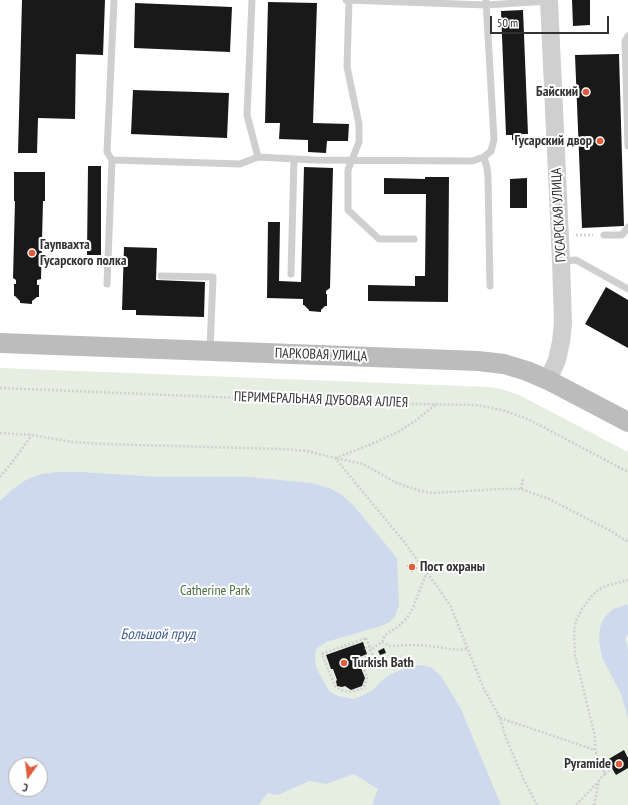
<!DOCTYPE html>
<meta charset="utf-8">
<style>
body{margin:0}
#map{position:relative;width:628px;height:805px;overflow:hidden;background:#fff;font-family:"PT Sans Narrow",sans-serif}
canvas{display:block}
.north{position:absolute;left:8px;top:757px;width:40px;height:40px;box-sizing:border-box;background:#fff;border:1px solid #adadad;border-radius:50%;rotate:194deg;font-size:11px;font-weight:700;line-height:16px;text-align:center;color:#323232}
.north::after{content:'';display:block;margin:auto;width:14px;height:18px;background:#e25c3c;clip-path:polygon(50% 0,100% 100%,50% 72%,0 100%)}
.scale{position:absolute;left:490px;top:16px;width:119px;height:18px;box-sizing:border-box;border:2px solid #323232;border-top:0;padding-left:5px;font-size:12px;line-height:14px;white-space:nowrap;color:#323232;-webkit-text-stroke:3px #fff;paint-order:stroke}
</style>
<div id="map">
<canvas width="628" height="805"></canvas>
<div class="north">С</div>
<div class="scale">50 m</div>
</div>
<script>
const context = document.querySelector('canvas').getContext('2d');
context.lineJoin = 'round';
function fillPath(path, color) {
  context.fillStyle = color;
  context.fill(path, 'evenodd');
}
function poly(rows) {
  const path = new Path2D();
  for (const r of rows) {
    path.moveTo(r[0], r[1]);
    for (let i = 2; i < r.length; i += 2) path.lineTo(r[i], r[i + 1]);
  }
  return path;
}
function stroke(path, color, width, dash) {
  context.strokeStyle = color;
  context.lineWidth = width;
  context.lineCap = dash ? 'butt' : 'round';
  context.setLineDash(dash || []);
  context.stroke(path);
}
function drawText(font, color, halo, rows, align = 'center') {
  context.font = font + ' "PT Sans Narrow",sans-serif';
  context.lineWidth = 4;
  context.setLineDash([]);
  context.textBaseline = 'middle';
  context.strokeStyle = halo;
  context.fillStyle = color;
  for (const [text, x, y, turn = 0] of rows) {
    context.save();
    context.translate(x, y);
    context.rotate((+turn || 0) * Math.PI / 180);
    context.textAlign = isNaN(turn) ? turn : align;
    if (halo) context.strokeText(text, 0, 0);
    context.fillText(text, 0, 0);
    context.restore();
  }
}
const green = poly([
 [0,368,490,387,505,390,519,395,628,452,628,805,0,805],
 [16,765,40,765,40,789,16,789]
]);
const water = poly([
 [57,472,81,472,159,477,249,477,311,483,329,488,342,495,353,505,397,558,399,605,395,616,390,622,381,626,326,642,316,649,315,656,316,667,328,690,335,695,353,699,362,696,374,689,380,682,391,674,403,669,419,665,431,667,441,676,460,707,501,805,372,805,378,789,354,774,326,784,309,781,278,795,267,793,259,805,0,805,0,501,13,489,26,480,41,474],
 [16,765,40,765,40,789,16,789],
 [626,605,628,605,628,634,625,638,628,650,628,718,621,694,602,657,599,641,600,627,604,618,613,609]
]);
const building = poly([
 [22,0,105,0,103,55,76,54,75,119,38,118,37,153,18,153],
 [572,0,590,0,590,25,573,26],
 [268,2,317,3,313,123,349,124,348,141,327,141,326,153,308,152,308,140,279,139,280,123,265,123],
 [135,3,232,7,230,52,134,48],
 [523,10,528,134,522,134,522,139,512,140,512,135,506,135,501,11],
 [619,54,624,226,582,228,575,55],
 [133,90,229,93,227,138,131,134],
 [88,166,101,166,101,255,87,255],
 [304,167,333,168,330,288,326,291,326,294,327,294,327,306,325,306,321,310,321,312,309,311,309,310,304,305,303,305,303,299,267,298,268,222,280,222,279,281,301,282],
 [14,172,45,172,45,201,43,201,41,279,37,280,37,285,39,285,39,297,37,297,32,301,32,304,20,303,20,301,15,296,14,296,14,284,16,284,16,280,13,278,15,201,14,201],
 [425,177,449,177,448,302,368,301,368,285,415,286,415,276,425,276,426,194,384,194,384,178,425,179],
 [527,178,527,208,510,208,510,179],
 [124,247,157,248,156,280,205,282,204,317,136,315,136,310,122,310],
 [606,287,628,300,628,348,585,324],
 [412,562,417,568,412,572,407,566],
 [363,642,367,654,357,658,365,678,362,686,351,690,345,686,342,687,337,686,336,681,337,680,333,669,331,669,326,655],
 [384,648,386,653,380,655,378,651],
 [624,750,628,758,628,768,616,775,607,760]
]);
const path = poly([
 [576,235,593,235],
 [0,388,359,403,476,405,502,410,528,419,628,472],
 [435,405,415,421,398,432,369,445,335,458,363,464,397,483,420,491,433,493,500,489,521,489,549,499,611,531,628,542],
 [0,433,32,435,72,442,103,444,281,449,307,451,335,458,401,538,439,589,451,607,483,687,500,718,506,738,524,780,537,805],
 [0,477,10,465,32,435],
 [521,489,523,479],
 [366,638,372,654,361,660,367,677,366,681,364,687,361,689,350,692,341,690,335,686,322,654,366,638],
 [382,642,390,646,416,645,429,646,459,650,467,649],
 [365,648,370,650,382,642,385,635,399,626,407,618,413,608,426,574],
 [500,718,595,750],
 [605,774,612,768],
 [576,805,599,781],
 [594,805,599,780,605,774,595,750,595,737,588,708,575,655,574,633,576,621,582,609,591,597,598,590,606,586,628,580]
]);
const service = poly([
 [114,0,107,152,112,160,240,164,258,157,314,160,472,161,484,157,491,151,494,140,486,0],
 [252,0,247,115,258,157],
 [346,0,486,5,549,1],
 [349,0,347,67,359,124,359,142,348,170,348,210,379,239,414,239],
 [628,36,625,41,628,146],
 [484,157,487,168,488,177,490,286],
 [604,235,622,235,628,227],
 [562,261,576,260,628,289],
 [291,274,294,159],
 [161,276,213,277,210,349],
 [107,284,112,160]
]);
const tertiary = poly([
 [548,380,557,360,561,342,563,323,561,261,549,0]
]);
const secondary = poly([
 [0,343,478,361,504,364,527,371,548,380,628,422]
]);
const markers = [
 [586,92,4,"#e25c3c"],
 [600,141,4,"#e25c3c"],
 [32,253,4,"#e25c3c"],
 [412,567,4,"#e25c3c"],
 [344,663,4,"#e25c3c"],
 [619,764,4,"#e25c3c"]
];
const poiNames = [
 ["Байский",578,92],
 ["Гусарский двор",592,141],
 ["Гаупвахта",40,245,"left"],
 ["Гусарского полка",40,261,"left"],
 ["Пост охраны",420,567,"left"],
 ["Turkish Bath",352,663,"left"],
 ["Pyramide",611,764]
];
const streetNames = [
 ["ГУСАРСКАЯ УЛИЦА",559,215,-93],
 ["ПАРКОВАЯ УЛИЦА",321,355,2],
 ["ПЕРИМЕРАЛЬНАЯ ДУБОВАЯ АЛЛЕЯ",321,400,2]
];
const parkNames = [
 ["Catherine Park",215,591]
];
const waterNames = [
 ["Большой пруд",158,635]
];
fillPath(green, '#e5eee1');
fillPath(water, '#cfd9ed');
fillPath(building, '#191919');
stroke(path, '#cfcfcf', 2.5, [2, 2]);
stroke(service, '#cfcfcf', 7);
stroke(tertiary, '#cfcfcf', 18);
stroke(secondary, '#bcbcbc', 20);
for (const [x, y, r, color] of markers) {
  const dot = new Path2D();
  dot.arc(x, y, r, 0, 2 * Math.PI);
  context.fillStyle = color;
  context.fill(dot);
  stroke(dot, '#fff', 1.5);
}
drawText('bold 14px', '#323232', '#fff', poiNames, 'right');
drawText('14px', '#323232', '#fff', streetNames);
drawText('14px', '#496e40', '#fff', parkNames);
drawText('italic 15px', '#415d94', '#fff', waterNames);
</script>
